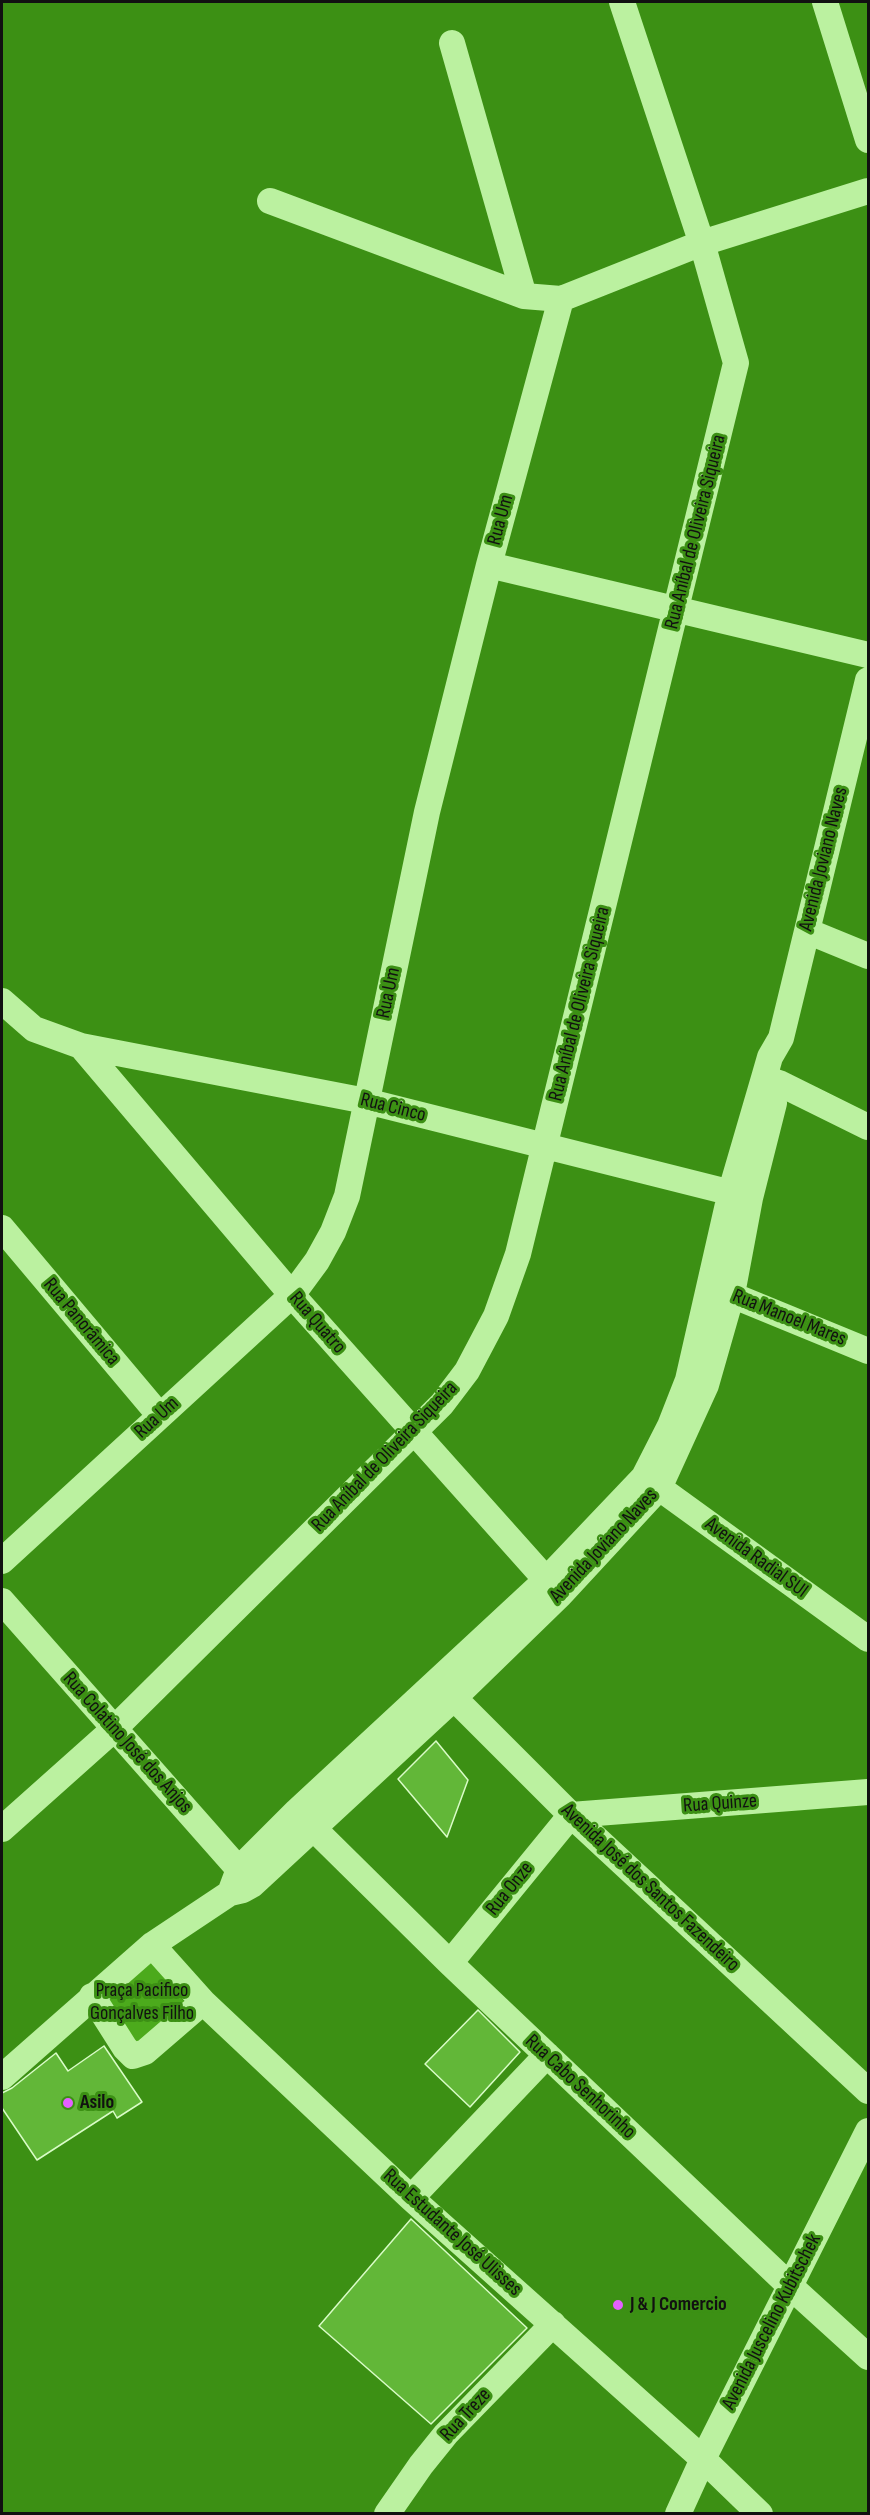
<!DOCTYPE html>
<meta charset="utf-8">
<style>
body{margin:0}
#map{position:relative;width:870px;height:2515px;overflow:hidden;background:#3c9014;font-family:"Sofia Sans Condensed",sans-serif}
canvas{display:block}
.frame{position:absolute;inset:0;border:3px solid #111;pointer-events:none}
</style>
<div id="map">
<canvas width="870" height="2515"></canvas>
<div class="frame"></div>
</div>
<script>
const context = document.querySelector('canvas').getContext('2d');
context.lineJoin = 'round';
function fillPath(path, color) {
  context.fillStyle = color;
  context.fill(path, 'evenodd');
}
function poly(rows) {
  const path = new Path2D();
  for (const r of rows) {
    path.moveTo(r[0], r[1]);
    for (let i = 2; i < r.length; i += 2) path.lineTo(r[i], r[i + 1]);
  }
  return path;
}
function stroke(path, color, width, dash) {
  context.strokeStyle = color;
  context.lineWidth = width;
  context.lineCap = dash ? 'butt' : 'round';
  context.setLineDash(dash || []);
  context.stroke(path);
}
function drawText(font, color, halo, rows, align = 'center') {
  context.font = font + ' "Sofia Sans Condensed",sans-serif';
  context.lineWidth = 6;
  context.setLineDash([]);
  context.textBaseline = 'middle';
  context.strokeStyle = halo;
  context.fillStyle = color;
  for (const [text, x, y, turn = 0] of rows) {
    context.save();
    context.translate(x, y);
    context.rotate((+turn || 0) * Math.PI / 180);
    context.textAlign = isNaN(turn) ? turn : align;
    if (halo) context.strokeText(text, 0, 0);
    context.fillText(text, 0, 0);
    context.restore();
  }
}
const green = poly([
 [148,1958,188,2006,136,2049,98,1995]
]);
const building = poly([
 [436,1741,468,1780,447,1837,398,1779,436,1741],
 [478,2010,520,2052,470,2107,425,2064,478,2010],
 [104,2046,142,2102,117,2118,113,2111,37,2160,2,2108,2,2093,12,2088,56,2053,68,2071,104,2046],
 [411,2219,527,2328,431,2424,319,2326,411,2219]
]);
const minor = poly([
 [825,2,868,140],
 [452,43,524,296],
 [270,201,524,296,561,299,702,243,868,191],
 [489,565,868,655],
 [807,931,868,956],
 [2,1001,34,1029,81,1046,366,1101,748,1197],
 [81,1046,292,1295,558,1593],
 [764,1078,779,1083,868,1127],
 [2,1228,160,1416],
 [717,1289,868,1351],
 [647,1479,868,1639],
 [2,1561,292,1295,317,1261,333,1232,347,1196,427,812,489,565,561,299],
 [2,1601,250,1882],
 [443,1687,571,1815,868,2091],
 [302,1817,450,1963,790,2286,868,2357],
 [2,1829,114,1729,442,1404,467,1371,496,1316,518,1254,736,363,704,250,622,2],
 [230,1893,239,1869,297,1811,546,1580,644,1477,670,1426,688,1380,731,1191,764,1078,770,1057,781,1038,868,680],
 [152,1945,203,2002,411,2198,703,2459,760,2514],
 [450,1963,571,1815,868,1792],
 [92,1996,125,2048,133,2056,145,2052,203,2002],
 [2,2077,152,1945,230,1893,243,1890,252,1885,453,1699,560,1595,659,1488,706,1385,732,1294,750,1198,774,1103],
 [411,2198,547,2055],
 [387,2514,421,2465,446,2434,553,2324],
 [678,2514,703,2459,868,2131]
]);
const markers = [
 [68,2103,6,"#e360ff"],
 [618,2305,6,"#e360ff"]
];
const streetNames = [
 ["Rua Um",501,520,-75],
 ["Rua Aníbal de Oliveira Siqueira",696,532,-76],
 ["Avenida Joviano Naves",824,859,-76],
 ["Rua Um",389,993,-78],
 ["Rua Aníbal de Oliveira Siqueira",580,1004,-76],
 ["Rua Cinco",393,1108,14],
 ["Rua Manoel Mares",789,1318,22],
 ["Rua Panorâmica",81,1322,50],
 ["Rua Quatro",317,1323,49],
 ["Rua Um",157,1418,-42],
 ["Rua Aníbal de Oliveira Siqueira",385,1457,-46],
 ["Avenida Joviano Naves",604,1546,-47],
 ["Avenida Radial SUl",756,1558,36],
 ["Rua Colatino José dos Anjos",127,1743,48],
 ["Rua Quinze",720,1804,-4],
 ["Avenida José dos Santos Fazendeiro",650,1888,43],
 ["Rua Onze",510,1889,-51],
 ["Rua Cabo Senhorinho",580,2087,43],
 ["Rua Estudante José Ulisses",452,2233,42],
 ["Avenida Juscelino Kubitschek",772,2322,-63],
 ["Rua Treze",466,2415,-47]
];
const parkNames = [
 ["Praça Pacifico",142,1991],
 ["Gonçalves Filho",142,2014]
];
const poiNames = [
 ["Asilo",80,2103],
 ["J & J Comercio",630,2305]
];
fillPath(green, '#4caa1c');
fillPath(building, '#62b738');
stroke(building, '#d9fcc7', 1.5);
stroke(minor, '#bbf1a0', 26);
for (const [x, y, r, color] of markers) {
  const dot = new Path2D();
  dot.arc(x, y, r, 0, 2 * Math.PI);
  context.fillStyle = color;
  context.fill(dot);
  stroke(dot, '#3c9014', 2);
}
drawText('20px', '#111', '#3c9014', streetNames);
drawText('20px', '#111', '#3c9014', parkNames);
drawText('bold 20px', '#111', '#3c9014', poiNames, 'left');
</script>
